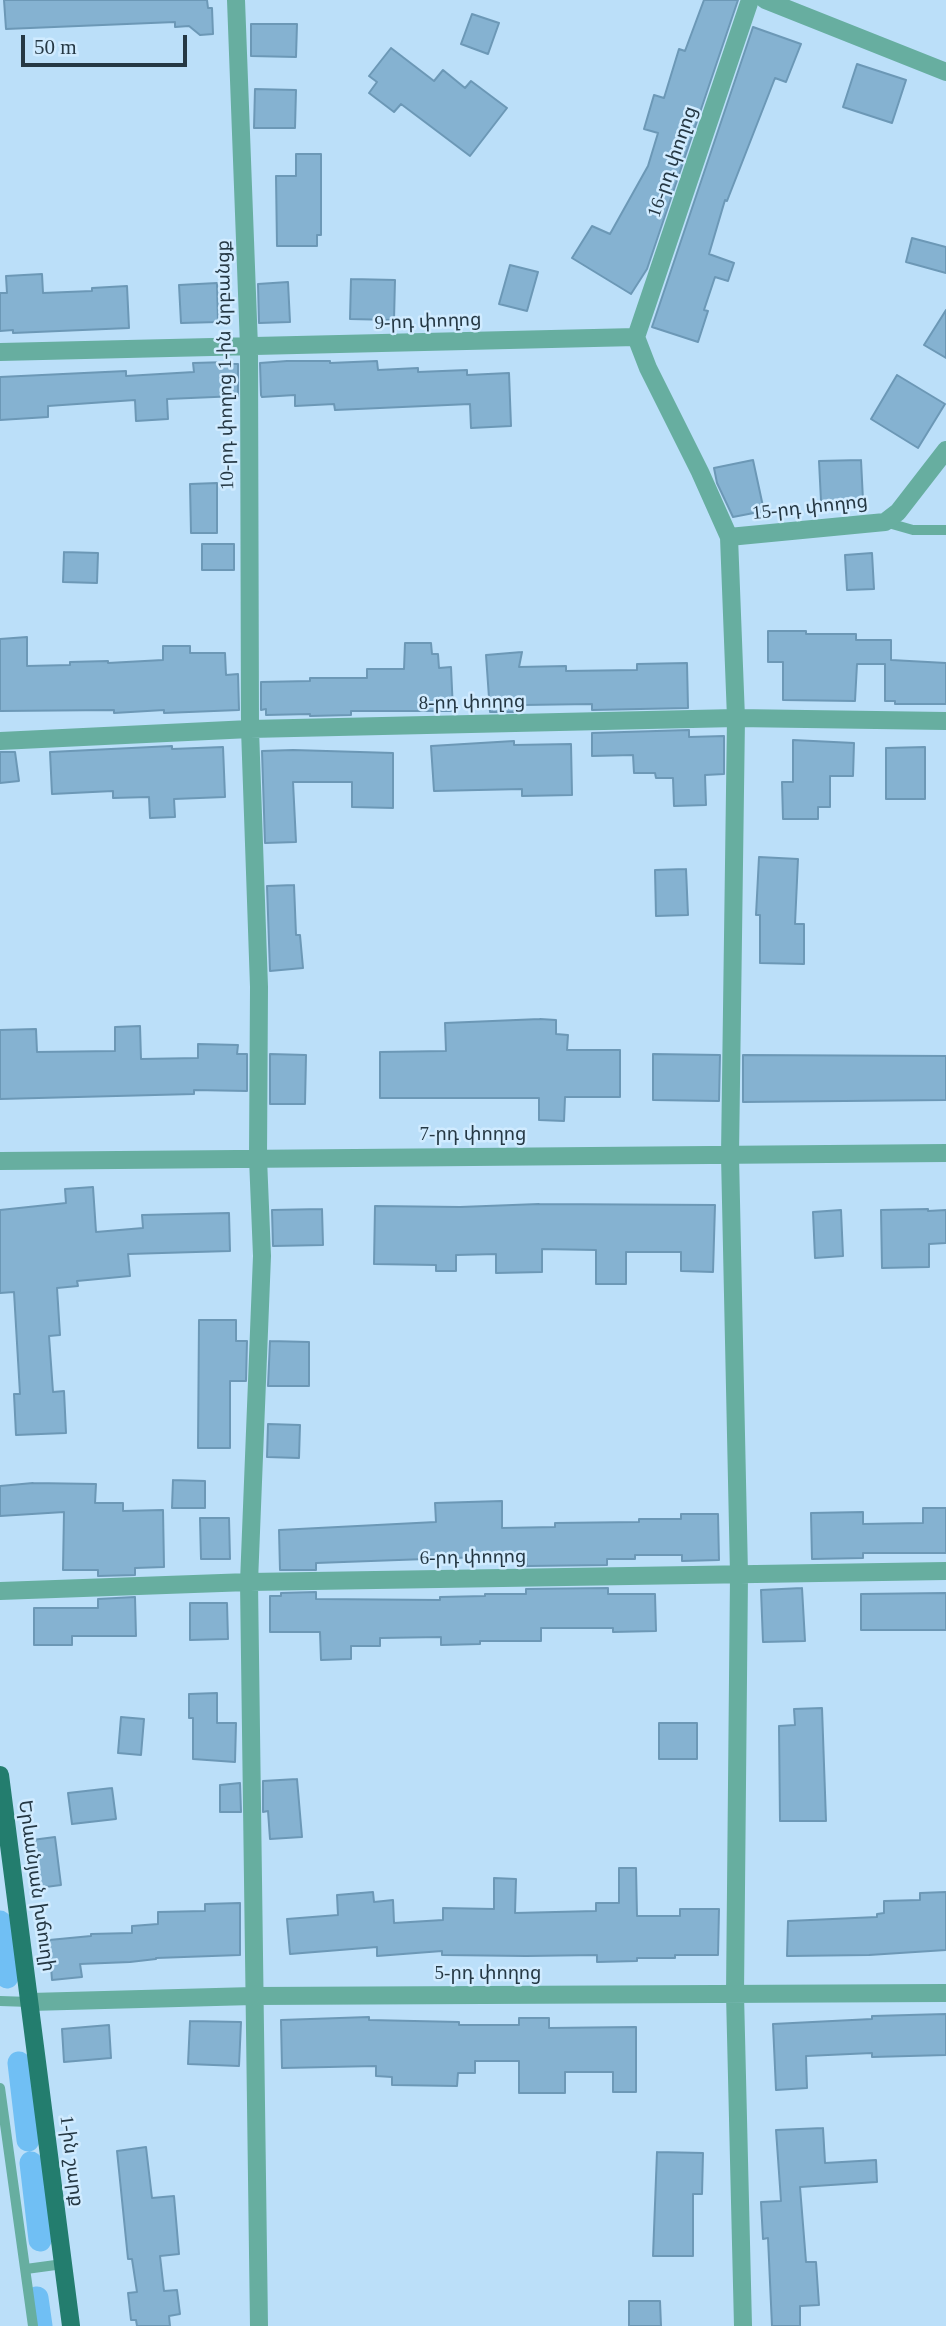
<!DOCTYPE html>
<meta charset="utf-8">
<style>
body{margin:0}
#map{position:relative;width:946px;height:2326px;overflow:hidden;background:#bbdff9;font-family:"Times New Roman",serif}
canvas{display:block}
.scale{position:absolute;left:21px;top:35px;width:166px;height:32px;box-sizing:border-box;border:4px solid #253844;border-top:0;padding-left:9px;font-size:21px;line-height:24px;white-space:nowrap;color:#253844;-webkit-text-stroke:5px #d0ebff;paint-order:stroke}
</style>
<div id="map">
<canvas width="946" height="2326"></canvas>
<div class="scale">50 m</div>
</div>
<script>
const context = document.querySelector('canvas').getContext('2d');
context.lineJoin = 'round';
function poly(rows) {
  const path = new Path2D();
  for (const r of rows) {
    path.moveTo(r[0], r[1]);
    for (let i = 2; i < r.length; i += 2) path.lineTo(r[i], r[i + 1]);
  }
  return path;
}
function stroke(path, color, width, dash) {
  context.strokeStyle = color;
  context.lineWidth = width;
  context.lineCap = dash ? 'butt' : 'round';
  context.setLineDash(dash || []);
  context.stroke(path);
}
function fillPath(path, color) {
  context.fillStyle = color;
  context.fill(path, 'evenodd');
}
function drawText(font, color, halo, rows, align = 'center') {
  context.font = font + ' "Times New Roman","Noto Sans Armenian",serif';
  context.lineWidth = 5;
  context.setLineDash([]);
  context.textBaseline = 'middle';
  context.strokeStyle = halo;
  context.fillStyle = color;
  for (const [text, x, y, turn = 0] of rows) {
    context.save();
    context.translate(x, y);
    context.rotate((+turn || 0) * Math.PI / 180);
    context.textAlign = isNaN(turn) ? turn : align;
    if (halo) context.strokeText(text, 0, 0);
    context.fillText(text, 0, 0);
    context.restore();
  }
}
const canal = poly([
 [0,1922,7,1977],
 [19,2063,28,2140],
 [31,2163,40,2240],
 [37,2298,41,2326]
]);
const building = poly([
 [4,0,207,0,208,8,212,8,213,34,200,35,189,26,175,27,175,22,6,29,4,0],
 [704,0,738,0,647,269,631,294,572,258,592,226,610,234,648,166,658,133,644,129,654,95,664,98,679,49,685,51,704,0],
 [472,14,499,23,488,54,461,44,472,14],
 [251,24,297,24,296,57,251,56,251,24],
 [753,27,801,44,786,82,775,78,727,201,725,200,709,254,734,263,728,281,715,277,704,310,708,311,698,342,652,327,753,27],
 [391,48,434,81,443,70,465,88,471,81,507,108,470,156,401,104,394,112,369,93,377,82,369,76,391,48],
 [857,64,906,80,892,123,843,107,857,64],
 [255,89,296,90,295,128,254,128,255,89],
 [296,154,321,154,321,235,317,235,317,246,277,246,276,176,296,176,296,154],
 [912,238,946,247,946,273,906,262,912,238],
 [510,265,538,272,527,311,499,304,510,265],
 [42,274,43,293,92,291,92,288,127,286,129,328,13,333,13,330,0,331,0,293,7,293,6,276,42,274],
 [351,279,395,280,394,320,350,319,351,279],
 [288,282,290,322,259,323,258,284,288,282],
 [217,283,218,322,181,323,179,285,217,283],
 [946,310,946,358,924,345,946,310],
 [287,361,330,361,330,363,377,361,378,370,418,368,418,372,467,370,467,375,509,373,511,426,471,428,470,404,335,410,334,404,295,406,295,395,262,397,261,395,260,363,287,361],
 [228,362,228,364,238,364,238,396,167,399,168,419,136,421,135,400,48,406,48,417,0,420,0,377,126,371,126,376,194,372,193,363,228,362],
 [897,375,945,404,918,448,871,419,897,375],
 [753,460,764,511,733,517,717,483,714,468,753,460],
 [861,460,863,500,821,501,819,461,861,460],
 [217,483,217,533,191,533,190,484,217,483],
 [202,544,234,544,234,570,202,570,202,544],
 [64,552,98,553,97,583,63,582,64,552],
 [872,553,874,589,847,590,845,555,872,553],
 [768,631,806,631,806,634,856,634,856,640,891,640,891,660,946,663,946,704,895,704,895,701,885,701,885,664,857,664,855,701,783,700,783,662,768,662,768,631],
 [27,637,27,666,70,665,70,662,108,661,108,663,163,660,163,646,190,646,190,653,225,653,226,675,238,674,239,710,164,713,164,710,114,713,114,710,0,711,0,639,27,637],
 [405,643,431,643,432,654,438,654,439,668,451,667,453,711,351,711,351,715,310,716,310,714,266,715,266,709,261,710,261,682,310,681,310,678,367,678,367,669,404,669,405,643],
 [522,652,519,667,566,666,566,671,637,670,637,664,687,663,688,708,592,710,592,704,522,705,514,707,514,712,490,712,486,655,522,652],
 [689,730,689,737,724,736,724,774,705,775,706,805,674,806,673,778,656,778,655,773,634,773,633,755,592,756,592,733,689,730],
 [793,740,854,743,853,776,830,776,830,807,818,807,818,819,783,819,782,782,793,782,793,740],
 [514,741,514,745,571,744,572,795,522,796,522,789,434,791,431,746,514,741],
 [172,746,172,749,223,747,225,797,174,799,175,817,150,818,149,797,113,798,113,791,52,794,50,752,172,746],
 [925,747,925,799,886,799,886,748,925,747],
 [293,750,393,753,393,808,352,807,352,782,293,782,296,842,265,843,262,751,293,750],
 [0,752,15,752,19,781,0,783,0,752],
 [759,857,798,859,795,924,804,924,804,964,760,963,760,915,756,915,759,857],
 [686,869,688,915,656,916,655,870,686,869],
 [294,885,296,935,300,935,303,968,270,971,267,886,294,885],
 [540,1019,556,1020,556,1034,568,1035,567,1050,620,1050,620,1097,565,1097,564,1121,539,1120,539,1098,380,1098,380,1052,446,1051,445,1023,540,1019],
 [140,1026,141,1059,198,1058,198,1044,238,1045,237,1054,247,1054,247,1091,194,1090,194,1094,0,1099,0,1030,36,1029,37,1052,115,1051,115,1027,140,1026],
 [270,1054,306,1055,305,1104,270,1104,270,1054],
 [653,1054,720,1055,719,1101,653,1100,653,1054],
 [743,1055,946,1056,946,1100,743,1102,743,1055],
 [93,1187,96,1232,143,1228,142,1215,229,1213,230,1251,128,1254,130,1276,77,1281,78,1286,57,1288,60,1335,49,1336,53,1392,64,1391,66,1433,16,1435,14,1394,20,1394,14,1292,0,1293,0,1210,66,1203,65,1189,93,1187],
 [539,1204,715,1205,713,1272,681,1271,681,1252,626,1252,626,1284,596,1284,596,1250,542,1249,542,1272,496,1273,496,1254,456,1255,456,1271,436,1271,436,1265,374,1264,375,1206,460,1207,539,1204],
 [322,1209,323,1245,273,1246,272,1210,322,1209],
 [928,1209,928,1211,946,1210,946,1243,929,1244,929,1267,882,1268,881,1210,928,1209],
 [841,1210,843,1256,815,1258,813,1212,841,1210],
 [199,1320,236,1320,236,1341,247,1341,246,1381,230,1381,230,1448,198,1448,199,1320],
 [270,1341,309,1342,309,1386,268,1386,270,1341],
 [268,1424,300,1425,299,1458,267,1457,268,1424],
 [173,1480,205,1481,205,1508,172,1508,173,1480],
 [33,1483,96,1484,95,1503,123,1503,123,1511,163,1510,164,1567,135,1568,135,1575,98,1576,98,1570,63,1570,64,1512,0,1516,0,1486,33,1483],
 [502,1501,502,1528,555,1527,555,1523,639,1522,639,1519,681,1519,681,1514,718,1514,719,1560,682,1561,682,1555,635,1555,635,1559,607,1559,607,1565,527,1566,527,1559,481,1560,481,1557,316,1563,316,1570,280,1570,279,1530,436,1522,435,1503,502,1501],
 [923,1508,946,1508,946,1553,863,1553,863,1558,812,1559,811,1513,863,1512,863,1524,923,1523,923,1508],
 [200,1518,229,1518,230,1559,201,1559,200,1518],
 [608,1588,608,1594,655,1594,656,1631,613,1632,613,1628,541,1628,541,1641,480,1641,480,1644,441,1645,441,1637,380,1638,380,1646,351,1646,351,1659,321,1660,320,1632,270,1632,270,1596,281,1596,281,1593,316,1592,316,1599,440,1600,440,1597,485,1596,485,1594,526,1594,526,1589,608,1588],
 [802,1588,805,1641,763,1642,761,1590,802,1588],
 [946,1593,946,1630,861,1630,861,1594,946,1593],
 [135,1597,136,1636,72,1636,72,1645,34,1645,34,1608,98,1608,98,1599,135,1597],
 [190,1603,227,1603,228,1639,190,1640,190,1603],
 [217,1693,217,1723,236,1723,235,1762,193,1759,193,1718,189,1718,189,1694,217,1693],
 [822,1708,826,1821,780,1821,779,1726,795,1725,794,1709,822,1708],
 [121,1717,144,1719,141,1755,118,1753,121,1717],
 [659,1723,697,1723,697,1759,659,1759,659,1723],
 [297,1779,302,1837,270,1839,268,1811,263,1812,263,1781,297,1779],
 [240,1783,241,1812,220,1812,220,1785,240,1783],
 [112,1788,116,1819,72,1824,68,1793,112,1788],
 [55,1837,61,1885,38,1888,32,1840,55,1837],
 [619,1868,636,1868,637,1916,680,1916,680,1909,719,1909,718,1955,675,1955,675,1958,637,1958,637,1961,597,1962,597,1955,526,1956,442,1955,442,1951,377,1956,377,1947,290,1954,287,1919,338,1915,337,1895,373,1892,374,1902,393,1900,394,1923,443,1920,443,1908,494,1909,494,1878,516,1879,515,1913,596,1911,596,1903,619,1903,619,1868],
 [946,1892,946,1950,869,1955,787,1956,788,1921,877,1917,877,1914,884,1913,884,1901,920,1900,920,1893,946,1892],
 [240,1903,240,1955,156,1958,156,1959,130,1962,80,1964,82,1977,52,1980,49,1940,91,1936,91,1934,132,1933,132,1926,158,1924,158,1912,205,1911,205,1904,240,1903],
 [946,2014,946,2055,872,2057,872,2053,806,2056,807,2088,776,2090,773,2024,872,2019,872,2016,946,2014],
 [369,2017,369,2020,459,2022,459,2025,519,2025,519,2018,549,2018,549,2028,636,2027,636,2092,613,2092,613,2072,565,2072,565,2093,519,2093,519,2061,475,2061,475,2073,458,2073,457,2086,392,2085,392,2077,376,2076,376,2066,282,2068,281,2020,369,2017],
 [190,2021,241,2022,239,2066,188,2064,190,2021],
 [109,2025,111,2058,64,2062,62,2029,109,2025],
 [823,2128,825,2163,876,2160,877,2182,800,2187,806,2262,816,2262,819,2305,800,2306,800,2326,772,2326,768,2238,763,2239,761,2202,781,2201,776,2130,823,2128],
 [146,2147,152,2198,174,2196,179,2254,160,2256,164,2291,177,2290,180,2314,169,2316,170,2326,137,2326,136,2320,131,2320,128,2293,137,2292,132,2259,128,2259,117,2151,146,2147],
 [657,2152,703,2153,702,2194,693,2194,693,2256,653,2256,657,2152],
 [629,2301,660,2301,661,2326,629,2326,629,2301]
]);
const service = poly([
 [885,522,913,530,946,530],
 [0,2001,30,2002],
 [0,2088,33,2326],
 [26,2269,63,2264]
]);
const minor = poly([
 [236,0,249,347,250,729,259,987,258,1158,262,1256,249,1582,259,2326],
 [636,337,750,0],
 [0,352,636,337,648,368,700,472,729,537,736,718,730,1155,739,1574,735,1994,743,2326],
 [729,537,885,522,898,512,946,450],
 [0,741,250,729,736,718,946,721],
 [0,1161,946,1153],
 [0,1591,249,1582,946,1571],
 [30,2002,253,1996,946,1993]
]);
const tertiary = poly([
 [765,0,946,72]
]);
const primary = poly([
 [0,1775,71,2326]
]);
const streetNames = [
 ["16-րդ փողոց",673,162,-71],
 ["9-րդ փողոց",428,322,-2],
 ["10-րդ փողոց 1-ին նրբանցք",226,365,-91],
 ["15-րդ փողոց",810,508,-6],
 ["8-րդ փողոց",472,703,-1],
 ["7-րդ փողոց",473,1135],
 ["6-րդ փողոց",473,1558,-1],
 ["Երևանյան խճուղի",36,1886,82],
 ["5-րդ փողոց",488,1974],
 ["1-ին շարք",71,2161,83]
];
stroke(canal, '#70bff4', 23);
fillPath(building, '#85b2d1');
stroke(building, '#6c98b6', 2);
stroke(service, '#67aea0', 10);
stroke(minor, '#67aea0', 18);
stroke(tertiary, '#67aea0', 18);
stroke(primary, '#237d6e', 18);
drawText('19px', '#253844', '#d0ebff', streetNames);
</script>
